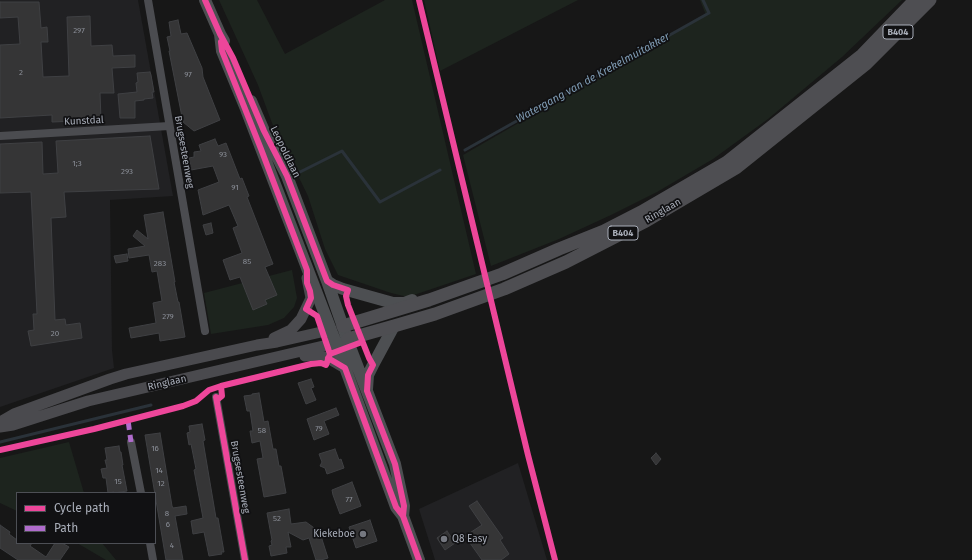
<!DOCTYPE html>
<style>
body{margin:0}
#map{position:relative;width:972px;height:560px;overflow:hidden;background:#171717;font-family:"Fira Sans",sans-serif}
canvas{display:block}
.legend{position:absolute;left:16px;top:492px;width:140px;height:52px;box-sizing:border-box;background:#111113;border:1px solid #4d4f55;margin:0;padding:5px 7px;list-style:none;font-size:12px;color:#a8adb8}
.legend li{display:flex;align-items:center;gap:8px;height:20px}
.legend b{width:20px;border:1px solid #4d4f55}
</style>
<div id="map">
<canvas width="972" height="560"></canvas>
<ul class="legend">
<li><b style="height:5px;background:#ed469a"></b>Cycle path</li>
<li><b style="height:5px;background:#b06ccc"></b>Path</li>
</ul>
</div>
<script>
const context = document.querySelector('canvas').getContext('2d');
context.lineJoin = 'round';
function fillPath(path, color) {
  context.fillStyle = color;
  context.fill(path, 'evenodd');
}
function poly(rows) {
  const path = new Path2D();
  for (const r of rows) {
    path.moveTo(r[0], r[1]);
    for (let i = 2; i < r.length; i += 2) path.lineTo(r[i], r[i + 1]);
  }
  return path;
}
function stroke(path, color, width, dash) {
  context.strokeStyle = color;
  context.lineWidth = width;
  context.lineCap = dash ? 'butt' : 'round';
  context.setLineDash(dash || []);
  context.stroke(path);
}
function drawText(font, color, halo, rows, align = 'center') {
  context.font = font + ' "Fira Sans",sans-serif';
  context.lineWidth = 3.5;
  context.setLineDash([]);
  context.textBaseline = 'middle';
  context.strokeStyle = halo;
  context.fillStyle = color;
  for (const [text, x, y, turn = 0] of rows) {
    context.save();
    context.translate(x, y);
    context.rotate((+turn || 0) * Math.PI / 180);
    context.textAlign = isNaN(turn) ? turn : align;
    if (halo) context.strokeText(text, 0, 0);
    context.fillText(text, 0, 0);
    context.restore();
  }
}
const built = poly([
 [0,0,138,0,173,196,110,200,112,350,114,368,0,407],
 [518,463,547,560,435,560,419,509]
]);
const green = poly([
 [219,0,257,0,285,54,385,0,412,0,476,274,408,297,391,293,338,275,325,249,308,196,272,123,258,85],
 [424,0,578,0,440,71],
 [700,0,902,0,842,57,768,119,713,159,657,192,611,215,559,239,491,266,463,155,706,15],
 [292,270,297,298,294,307,284,318,268,325,211,334,204,293],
 [69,442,84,493,17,493,17,511,0,503,0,458],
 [77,543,102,543,116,560,106,560]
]);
const stream = poly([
 [465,150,709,13,703,0],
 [300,172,342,151,380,202,440,170],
 [0,442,151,405]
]);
const building = poly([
 [0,2,39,2,41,28,47,27,48,42,41,42,43,77,69,76,67,17,90,16,91,46,112,45,113,56,135,55,135,67,112,68,114,93,100,93,101,120,52,122,52,115,0,118,0,45,20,44,18,17,0,18,0,2],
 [178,20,181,34,187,33,202,68,203,77,220,120,194,131,183,122,169,51,170,51,167,37,171,36,169,22,178,20],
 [150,72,151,75,154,92,152,92,153,98,144,99,144,100,135,101,135,118,120,118,118,94,137,92,136,83,138,82,137,73,150,72],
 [150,136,159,189,64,192,66,217,51,218,55,320,65,319,66,325,80,323,82,338,31,346,28,331,34,330,33,314,37,314,31,192,0,193,0,144,42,142,43,174,58,173,56,141,150,136],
 [215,139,218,146,226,143,240,179,242,178,249,196,247,197,273,264,265,267,277,295,265,300,267,304,253,310,240,277,230,280,223,260,242,253,233,228,238,226,229,205,203,215,198,190,219,182,213,166,191,170,189,158,194,157,194,152,201,151,199,145,215,139],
 [163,212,175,282,174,282,178,302,179,302,185,337,160,341,159,333,131,338,129,328,156,323,153,303,162,301,157,271,152,272,149,255,129,258,128,249,145,246,133,236,137,230,148,239,144,215,163,212],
 [211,223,213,233,206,235,203,225,211,223],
 [127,254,128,261,116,263,114,256,127,254],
 [311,379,314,387,311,388,316,400,306,404,298,383,311,379],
 [259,393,264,422,268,421,273,449,276,449,279,466,281,466,286,493,264,497,257,459,263,458,260,441,252,443,250,431,253,431,250,411,247,411,244,396,252,395,252,394,259,393],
 [336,408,339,415,324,421,329,434,314,440,307,419,336,408],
 [202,424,205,440,203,441,216,518,218,518,224,552,221,552,222,554,209,556,204,532,193,534,191,521,203,518,194,470,196,469,191,444,189,445,187,433,190,432,189,426,202,424],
 [160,433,172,506,173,508,186,506,187,514,175,516,183,560,166,560,145,435,160,433],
 [119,446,120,452,121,452,123,465,122,465,127,491,114,493,114,492,108,493,106,478,103,478,101,469,107,468,105,460,107,460,105,448,119,446],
 [335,449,339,460,341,459,344,468,327,474,325,468,320,466,322,462,319,454,335,449],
 [656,453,661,459,656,465,651,458,656,453],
 [352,482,361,506,340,514,333,495,332,490,352,482],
 [477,501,503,538,500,540,509,554,501,560,482,560,465,536,482,525,469,506,477,501],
 [289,509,291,524,306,522,317,530,319,530,328,558,321,560,316,560,309,538,303,540,288,532,291,547,286,547,287,553,271,556,269,546,272,545,271,541,272,540,267,513,289,509],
 [370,520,377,541,356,548,349,527,370,520],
 [0,525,10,532,9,534,17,540,17,543,32,543,30,546,46,557,55,543,62,543,69,547,60,560,18,560,0,548,0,525],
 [447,531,455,543,445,550,437,538,447,531]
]);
const minor = poly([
 [148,0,205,331],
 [0,136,169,126],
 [216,397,245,560],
 [131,442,141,493],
 [150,543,153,560]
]);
const secondary = poly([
 [274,338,291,330,301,319,311,298,307,278],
 [305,356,317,355,328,358,345,368],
 [0,422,14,414,110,379,126,374,257,345,277,342,330,330],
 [0,427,13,425,88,401,336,343]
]);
const primary = poly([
 [205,0,220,34,224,41],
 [220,34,222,51,246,109,339,351,396,507,403,516,419,560],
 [251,101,264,131,287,176,327,281,350,347,395,464,404,506,403,516],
 [327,281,333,285,343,289,393,303,404,303,412,300],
 [367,389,368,375,373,365,394,326]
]);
const trunk = poly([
 [343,326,429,300,502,274,559,249,604,231,641,212,727,162,862,55,915,0],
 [348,339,394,326,435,314,504,289,566,262,646,221,736,168,866,64,930,0]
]);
const rail = poly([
 [419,0,528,455,555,560]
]);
const quiet = poly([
 [128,420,131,442]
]);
const cycleway = poly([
 [205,0,220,34,233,58,264,131,287,176,327,281,333,285,348,290,346,296,348,305,369,358,373,365,368,375,367,391,395,464,404,506,403,516],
 [419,0,528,455,555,560],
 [221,42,222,51,261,149,307,270,307,283,310,291,311,298,306,309,317,316,330,354],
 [328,358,345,368,396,507,403,516,419,560],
 [216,397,245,560],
 [217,400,222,396,221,386,311,364,321,363,326,365,330,354,362,342],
 [0,450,94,429,183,406,196,401,209,390,221,386]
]);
const markers = [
 [363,534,4,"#757880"],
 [444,539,4,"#757880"]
];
const numberNames = [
 ["297",79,31],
 ["2",21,73],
 ["97",188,75],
 ["93",223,155],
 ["1;3",77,164],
 ["293",127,172],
 ["91",235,188],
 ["85",247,262],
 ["283",160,264],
 ["279",168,317],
 ["20",55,334],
 ["79",319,429],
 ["58",262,431],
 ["16",155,449],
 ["14",159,471],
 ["15",118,482],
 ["12",161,484],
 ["77",349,500],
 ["8",167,514],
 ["52",277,519],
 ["6",168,525],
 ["4",172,546]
];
const shields = [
 [898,32,30],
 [623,233,30]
];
const shieldNames = [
 ["B404",898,32],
 ["B404",623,233]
];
const streetNames = [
 ["Kunstdal",84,121,-3],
 ["Brugsesteenweg",184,152,80],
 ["Leopoldlaan",285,152,64],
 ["Ringlaan",663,211,-30],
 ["Ringlaan",167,383,-13],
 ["Brugsesteenweg",240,477,80]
];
const poiNames = [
 ["Kiekeboe",355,534],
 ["Q8 Easy",452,539,"left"]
];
const waterNames = [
 ["Watergang van de Krekelmuitakker",593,78,-29]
];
fillPath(built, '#212123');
fillPath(green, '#1d241e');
stroke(stream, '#2a3239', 3);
fillPath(building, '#353536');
stroke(building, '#3f4043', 1);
stroke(minor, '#4b4c50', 8);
stroke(secondary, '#4a4a4e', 11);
stroke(primary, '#4d4f52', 12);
stroke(trunk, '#4e4e52', 13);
stroke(rail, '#4b4c4f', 4.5);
stroke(rail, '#111113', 3, [9]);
stroke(quiet, '#b06ccc', 5, [10, 5]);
stroke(cycleway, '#ed469a', 6);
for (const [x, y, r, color] of markers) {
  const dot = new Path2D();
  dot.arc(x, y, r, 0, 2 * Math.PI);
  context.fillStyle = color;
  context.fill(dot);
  stroke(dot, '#111113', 1.5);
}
drawText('8px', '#8b8f98', null, numberNames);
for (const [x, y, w] of shields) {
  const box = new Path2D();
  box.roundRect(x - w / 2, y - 7, w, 14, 3);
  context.fillStyle = '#111113';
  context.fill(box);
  stroke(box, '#a8adb8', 1);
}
drawText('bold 9px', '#a8adb8', null, shieldNames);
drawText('10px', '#a8adb8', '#111113', streetNames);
drawText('10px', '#a8adb8', '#111113', poiNames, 'right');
drawText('italic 11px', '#7f9bb3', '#111113', waterNames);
</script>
